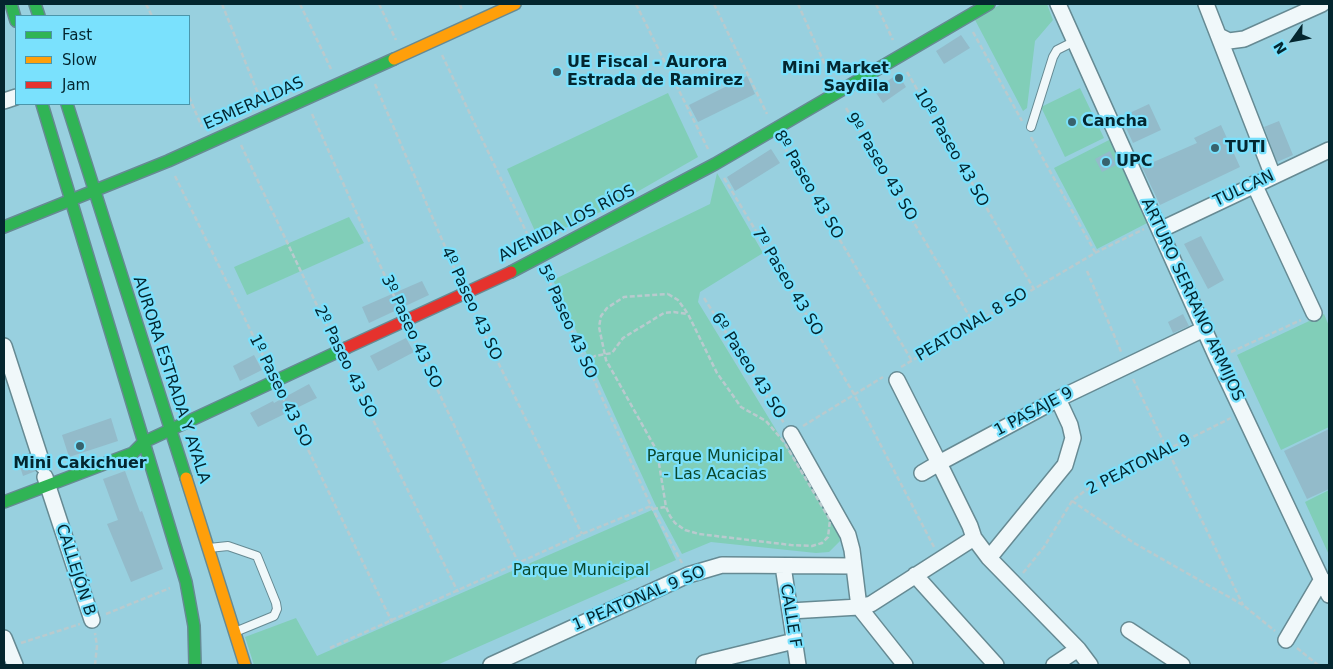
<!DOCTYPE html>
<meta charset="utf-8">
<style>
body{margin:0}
#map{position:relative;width:1333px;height:669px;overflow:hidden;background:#98d0df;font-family:"DejaVu Sans",sans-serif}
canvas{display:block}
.frame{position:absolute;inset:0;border:5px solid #04262f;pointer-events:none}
.legend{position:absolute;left:15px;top:15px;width:175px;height:90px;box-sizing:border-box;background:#7ae1fd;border:1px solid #4b96ab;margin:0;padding:6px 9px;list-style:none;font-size:15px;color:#04262f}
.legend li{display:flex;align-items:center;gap:10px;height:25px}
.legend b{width:25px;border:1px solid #4b96ab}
.north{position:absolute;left:1268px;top:15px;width:50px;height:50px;-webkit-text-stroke:4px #7ae1fd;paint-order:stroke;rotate:238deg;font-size:14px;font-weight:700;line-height:20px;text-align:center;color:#04262f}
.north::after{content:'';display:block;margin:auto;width:18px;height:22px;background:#04262f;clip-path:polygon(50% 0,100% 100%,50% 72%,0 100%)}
</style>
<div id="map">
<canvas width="1333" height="669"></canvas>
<div class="frame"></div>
<ul class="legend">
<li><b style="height:6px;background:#30b455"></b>Fast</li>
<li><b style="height:6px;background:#ff9f0a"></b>Slow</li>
<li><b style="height:6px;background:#e5322d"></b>Jam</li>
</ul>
<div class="north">N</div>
</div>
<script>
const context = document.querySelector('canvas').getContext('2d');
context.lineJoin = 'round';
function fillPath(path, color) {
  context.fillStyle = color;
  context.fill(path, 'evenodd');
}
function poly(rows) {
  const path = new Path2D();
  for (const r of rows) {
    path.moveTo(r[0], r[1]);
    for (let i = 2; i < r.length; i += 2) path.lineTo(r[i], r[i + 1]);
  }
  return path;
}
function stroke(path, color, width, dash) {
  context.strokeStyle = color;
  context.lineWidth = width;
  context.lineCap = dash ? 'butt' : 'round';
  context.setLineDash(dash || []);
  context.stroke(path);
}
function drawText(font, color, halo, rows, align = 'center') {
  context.font = font + ' "DejaVu Sans",sans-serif';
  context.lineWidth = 4.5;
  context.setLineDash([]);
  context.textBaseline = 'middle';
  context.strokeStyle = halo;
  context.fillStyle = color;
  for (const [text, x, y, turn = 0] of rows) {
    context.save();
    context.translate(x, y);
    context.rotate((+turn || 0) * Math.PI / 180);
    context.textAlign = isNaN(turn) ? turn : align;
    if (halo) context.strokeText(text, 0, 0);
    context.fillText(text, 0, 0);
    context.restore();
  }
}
const green = poly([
 [1002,4,1047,4,1053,20,1035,41,1027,108,1023,111,974,18],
 [1080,88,1104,138,1065,157,1041,107],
 [668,93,698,157,609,208,539,240,507,169],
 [1113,138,1151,221,1097,249,1054,168],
 [717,173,763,253,700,292,698,302,839,533,840,541,829,552,816,553,711,542,682,554,655,504,553,280,710,204],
 [349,217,364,243,247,295,234,267],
 [1324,314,1329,326,1329,427,1281,450,1237,355],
 [1329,490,1329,555,1305,502],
 [652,510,676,560,437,665,254,665,245,637,296,618,317,656]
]);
const building = poly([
 [961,35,970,48,944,64,936,51],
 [898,74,906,87,883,103,874,90],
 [747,76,755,94,698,122,689,105],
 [1149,104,1161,130,1133,143,1121,117],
 [1279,121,1293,155,1277,162,1264,127],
 [1221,125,1240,167,1160,205,1142,167,1197,143,1194,138],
 [771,149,780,163,735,191,727,177],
 [1110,151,1116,165,1102,172,1095,159],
 [1201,236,1224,280,1208,289,1184,244],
 [422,281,429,295,369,323,362,307],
 [1183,314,1189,326,1173,333,1168,322],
 [406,338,414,352,378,371,370,356],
 [254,355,262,370,240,381,233,366],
 [309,384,317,398,258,427,250,413,273,401,274,403],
 [111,418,118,441,69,457,62,435],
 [1329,429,1329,489,1307,499,1284,451],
 [29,453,36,471,23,476,17,457],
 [125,471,140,512,142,511,163,569,131,582,107,524,118,520,103,479]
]);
const path = poly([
 [146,4,152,16],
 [222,4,261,101],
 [300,4,331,69],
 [379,4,396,40],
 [460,4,462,10],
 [636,4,708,149],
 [714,4,767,114],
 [798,4,830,76],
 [876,4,893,40],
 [973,32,1022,121],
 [442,55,532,244],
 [907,72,1034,289],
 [375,84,459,279],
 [189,97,202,127],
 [846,108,974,324],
 [312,114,398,305],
 [1031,137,1095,252],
 [782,143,912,361],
 [241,145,332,337],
 [175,176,268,366],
 [724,178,854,394,934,547],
 [1087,271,1122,354],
 [546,274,651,506,682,563],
 [668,294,678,300,688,314,717,373,741,407,766,421,784,442,830,520,828,537,822,543,812,546,791,545,699,534,685,530,675,523,670,516,666,507,657,451,606,360,599,327,601,316,607,308,624,297,668,294],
 [704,298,784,423],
 [472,309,582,534],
 [412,335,519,564],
 [1231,352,1301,320],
 [585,362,595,356,612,353,623,338,664,313,674,312,687,314],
 [347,367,458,592],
 [901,367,1095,253,1144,229],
 [1133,379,1243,605],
 [282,396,392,622],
 [803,426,883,377],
 [1072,501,1134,543,1243,605,1275,631],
 [653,509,666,507],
 [1023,573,1044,547,1072,501,1086,490,1231,418],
 [106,614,170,588],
 [21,643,80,624],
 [330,648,582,534,651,506],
 [1297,648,1318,665],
 [95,665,97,646,95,633]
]);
const lane = poly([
 [1031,127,1053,57,1057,50,1075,41],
 [209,548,228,546,257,556,276,603,277,609,274,616,235,632]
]);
const street = poly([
 [1058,4,1217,358,1329,595],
 [1206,4,1273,176],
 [1219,36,1229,41,1244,39,1322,4],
 [4,101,16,97],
 [1254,184,1314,313],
 [1160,230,1329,150],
 [4,346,43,466],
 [897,380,939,463,922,473],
 [791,434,848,535,852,550,859,607,905,665],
 [45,477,92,620],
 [989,558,1065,465,1073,438,1070,425,1058,399],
 [783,566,798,665],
 [915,575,996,665],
 [790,611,859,607,871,604,974,538],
 [1129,630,1182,665],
 [4,638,15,665],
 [1286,640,1322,579],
 [704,663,794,641],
 [491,665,688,575,722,565,853,566],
 [1054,665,1078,649],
 [1090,665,1078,649,989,558,974,538,970,526,939,463,1058,399,1204,329]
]);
const fast = poly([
 [11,4,16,21],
 [35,4,39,16],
 [42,104,186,582,194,626,195,665],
 [67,104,186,478],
 [4,227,168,161,394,59],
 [511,272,715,164,989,4],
 [4,502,133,453,144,442,346,348]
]);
const slow = poly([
 [394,59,515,4],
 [186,478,245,665]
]);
const jam = poly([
 [346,348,511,272]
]);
const markers = [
 [557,72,5,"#38626d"],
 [899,78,5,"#38626d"],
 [1072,122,5,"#38626d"],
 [1215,148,5,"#38626d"],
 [1106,162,5,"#38626d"],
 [80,446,5,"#38626d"]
];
const poiNames = [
 ["UE Fiscal - Aurora",567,63],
 ["Estrada de Ramirez",567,81],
 ["Mini Market",889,69,"right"],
 ["Saydila",889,87,"right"],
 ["Cancha",1082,122],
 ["TUTI",1225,148],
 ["UPC",1116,162],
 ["Mini Cakichuer",80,464,"center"]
];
const streetNames = [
 ["ESMERALDAS",254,104,-24],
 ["10º Paseo 43 SO",951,148,60],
 ["9º Paseo 43 SO",881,167,59],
 ["8º Paseo 43 SO",808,185,60],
 ["TULCAN",1244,189,-25],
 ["AVENIDA LOS RÍOS",567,224,-27],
 ["7º Paseo 43 SO",787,282,59],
 ["ARTURO SERRANO ARMIJOS",1192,300,65],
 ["4º Paseo 43 SO",471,304,65],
 ["5º Paseo 43 SO",567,322,66],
 ["PEATONAL 8 SO",972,325,-31],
 ["3º Paseo 43 SO",411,332,65],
 ["2º Paseo 43 SO",345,362,64],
 ["6º Paseo 43 SO",748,366,57],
 ["AURORA ESTRADA Y AYALA",171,380,72],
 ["1º Paseo 43 SO",280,391,64],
 ["1 PASAJE 9",1034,412,-28],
 ["2 PEATONAL 9",1139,465,-27],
 ["CALLEJÓN B",75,570,72],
 ["1 PEATONAL 9 SO",639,599,-23],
 ["CALLE F",790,616,81]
];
const parkNames = [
 ["Parque Municipal",715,457],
 ["- Las Acacias",715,475],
 ["Parque Municipal",581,571]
];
fillPath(green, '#81ceb8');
fillPath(building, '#93bbca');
stroke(lane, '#668a93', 10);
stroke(street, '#668a93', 18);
stroke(fast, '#668a93', 14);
stroke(slow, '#668a93', 14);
stroke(jam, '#668a93', 14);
stroke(path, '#b9cace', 2.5, [5, 2.5]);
stroke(lane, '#f0f8fa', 8);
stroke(street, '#f0f8fa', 15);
stroke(fast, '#30b455', 11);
stroke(slow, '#ff9f0a', 11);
stroke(jam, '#e5322d', 11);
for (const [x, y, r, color] of markers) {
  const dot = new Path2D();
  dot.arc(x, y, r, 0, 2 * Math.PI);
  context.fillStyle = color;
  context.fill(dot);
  stroke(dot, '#7ae1fd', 2);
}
drawText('bold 16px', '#04262f', '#7ae1fd', poiNames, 'left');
drawText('16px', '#04262f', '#7ae1fd', streetNames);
drawText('16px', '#0b482c', '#7ae1fd', parkNames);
</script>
